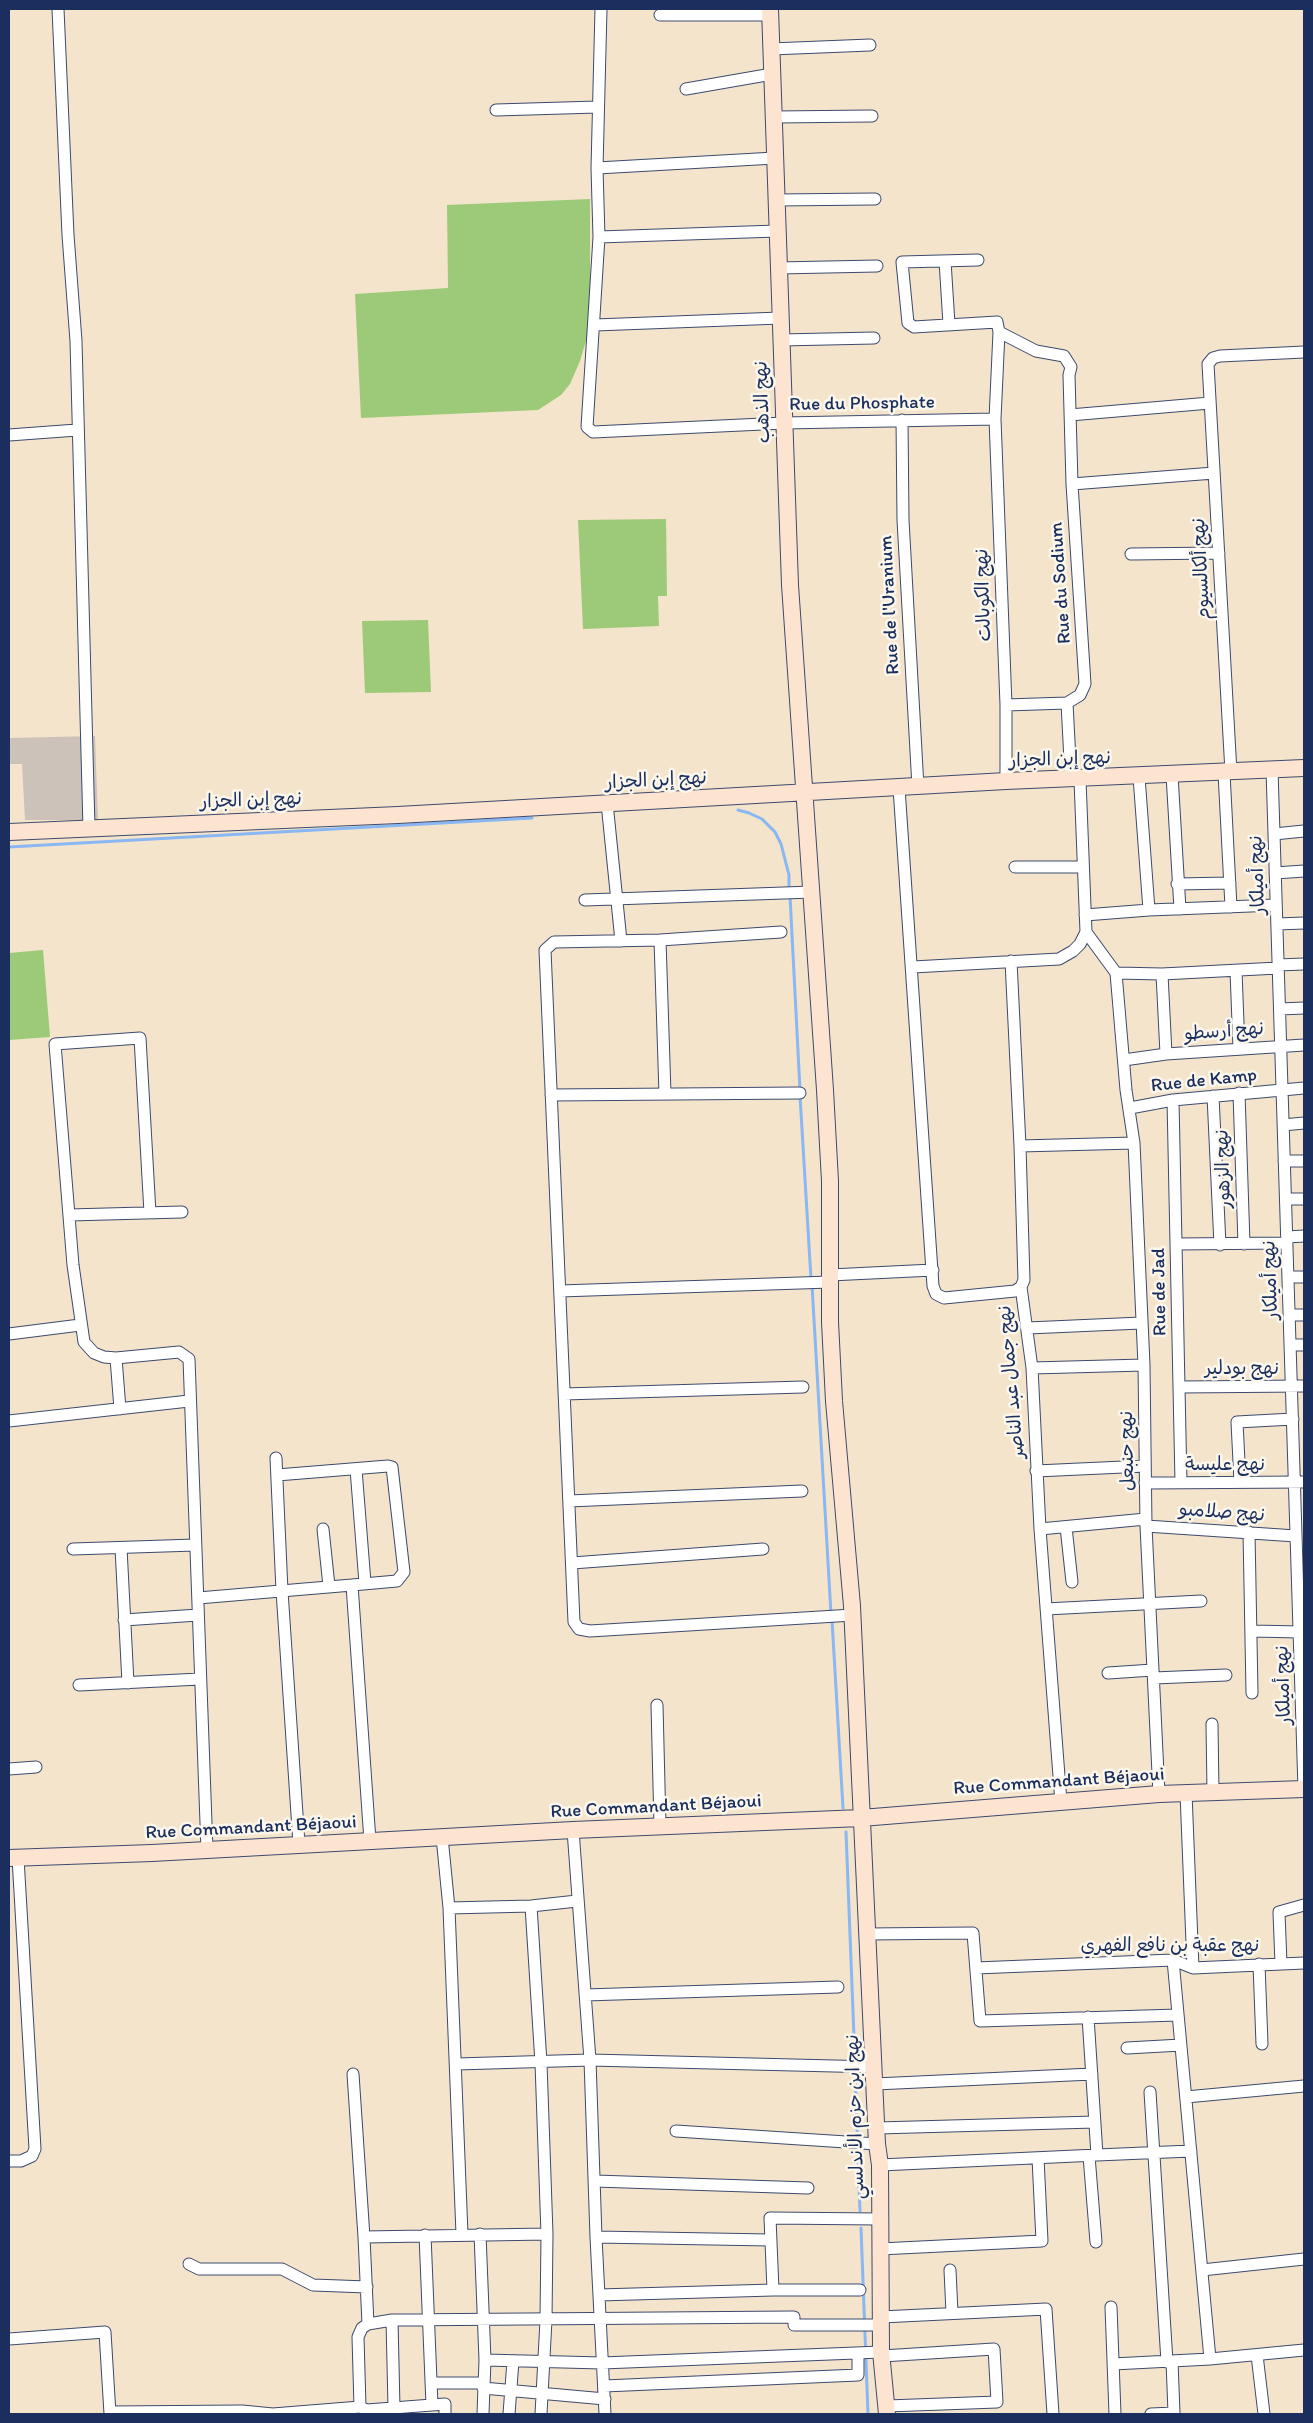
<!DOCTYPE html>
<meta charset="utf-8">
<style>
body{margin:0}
#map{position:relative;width:1313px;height:2423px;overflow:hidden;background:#f4e4cb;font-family:Itim,sans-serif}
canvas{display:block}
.frame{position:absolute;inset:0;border:10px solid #1b2f5e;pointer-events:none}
</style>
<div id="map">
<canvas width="1313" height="2423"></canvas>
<div class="frame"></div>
</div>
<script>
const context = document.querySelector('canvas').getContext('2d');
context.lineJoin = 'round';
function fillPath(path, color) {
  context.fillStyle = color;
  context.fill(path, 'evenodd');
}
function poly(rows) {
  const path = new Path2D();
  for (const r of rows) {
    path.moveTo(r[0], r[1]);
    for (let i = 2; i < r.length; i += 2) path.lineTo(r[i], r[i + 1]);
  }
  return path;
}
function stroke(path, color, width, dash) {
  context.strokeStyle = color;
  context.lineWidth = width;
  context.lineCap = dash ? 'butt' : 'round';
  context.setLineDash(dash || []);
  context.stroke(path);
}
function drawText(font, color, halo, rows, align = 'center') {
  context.font = font + ' Itim,"Playpen Sans Arabic",sans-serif';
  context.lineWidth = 5;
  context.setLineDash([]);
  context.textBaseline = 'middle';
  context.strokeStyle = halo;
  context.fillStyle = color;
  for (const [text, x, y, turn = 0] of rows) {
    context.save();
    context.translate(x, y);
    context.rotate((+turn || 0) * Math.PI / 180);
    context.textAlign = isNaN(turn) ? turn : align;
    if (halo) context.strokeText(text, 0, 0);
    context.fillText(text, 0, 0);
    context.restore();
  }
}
const industrial = poly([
 [95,736,98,820,25,820,22,764,9,764,9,738]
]);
const green = poly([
 [590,199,590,327,580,361,570,384,561,395,538,410,361,418,355,294,448,288,447,205],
 [666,519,667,596,658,596,659,626,583,629,578,520],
 [428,620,431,692,365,693,362,621],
 [43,950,50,1037,9,1040,9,953]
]);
const stream = poly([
 [738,810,749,813,762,819,775,832,781,844,789,875,789,890],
 [9,847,532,818],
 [790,896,800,1090],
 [800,1096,811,1279],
 [812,1285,831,1614],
 [832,1620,843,1808],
 [846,1832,855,2063],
 [855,2069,860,2211],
 [861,2228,868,2414]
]);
const street = poly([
 [58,9,68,235,76,341,89,828],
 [601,9,597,168,599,237,587,427,593,432,784,423,995,419,1006,705,1006,781],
 [660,15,770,15],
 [771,49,870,45],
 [686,89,772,74],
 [496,110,597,107],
 [774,117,872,116],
 [597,168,775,158],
 [777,200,875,199],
 [599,237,777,231],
 [978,260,902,262,908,323,914,327,997,322,999,332,995,419],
 [945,261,949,324],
 [778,268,877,266],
 [595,325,780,318],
 [999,332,1036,351,1064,356,1071,367,1069,375,1072,484,1085,684,1080,695,1067,703,1071,780],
 [781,340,874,338],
 [1070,415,1210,403],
 [902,420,903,520,918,787],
 [9,435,77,430],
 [1072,484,1214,473],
 [1131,554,1219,553],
 [1006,705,1067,703],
 [1272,770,1304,1789],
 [1231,772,1208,364,1213,358,1220,356,1304,352],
 [1224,773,1231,907],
 [1172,775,1180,909],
 [1139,777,1149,910,1276,905],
 [899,788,933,1286,936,1294,944,1298,1015,1291,1021,1287],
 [607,803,621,941],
 [1274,834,1304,831],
 [1015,867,1083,867],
 [1275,873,1304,871],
 [1177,884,1230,883],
 [585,900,812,892],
 [1085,915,1149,910],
 [1277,924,1304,923],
 [781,932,660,940,554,942,545,950,574,1622,579,1629,590,1631,853,1615],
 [1086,932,1116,973,1126,1090,1134,1143,1144,1365,1146,1526,1159,1794],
 [660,940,665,1094],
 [1011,961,1020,1146,1024,1280,1021,1287,1032,1368,1040,1529,1061,1802],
 [1278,965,1304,964],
 [913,967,1059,959,1073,951,1080,944,1086,932,1080,780],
 [1236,971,1239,1049],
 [1116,973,1162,974,1278,968],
 [1162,974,1166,1054,1304,1045],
 [1280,1009,1304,1008],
 [1124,1060,1166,1054],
 [1239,1093,1244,1244],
 [551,1095,800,1093],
 [1213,1096,1220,1245],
 [1173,1100,1181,1483],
 [1130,1108,1173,1100,1304,1088],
 [1283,1125,1304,1123],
 [1020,1146,1134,1143],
 [1284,1161,1304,1161],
 [1286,1199,1304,1199],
 [150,1213,140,1038,55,1044,73,1265,84,1342,94,1353,104,1357,116,1358,179,1352,189,1359,207,1850],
 [69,1215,182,1212],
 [1287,1237,1304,1236],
 [1176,1244,1287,1243],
 [830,1275,933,1270],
 [1288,1277,1304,1277],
 [560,1291,830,1282],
 [1289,1315,1304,1315],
 [1028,1328,1141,1323],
 [9,1334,80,1325],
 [1290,1345,1304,1345],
 [116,1358,120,1409],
 [1032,1368,1144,1365],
 [1179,1387,1304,1386],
 [564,1394,803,1387],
 [9,1421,189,1401],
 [276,1458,282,1591,299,1844],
 [356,1469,365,1583],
 [1036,1471,1145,1466],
 [277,1475,388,1466,392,1467,404,1572,397,1581,352,1585],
 [1240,1482,1237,1422,1293,1419],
 [1145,1483,1304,1482],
 [569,1501,802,1491],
 [1146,1526,1296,1536],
 [1066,1527,1072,1582],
 [323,1529,329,1586],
 [1040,1529,1146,1519],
 [1249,1532,1252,1693],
 [121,1548,128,1683],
 [73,1549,195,1545],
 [572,1563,763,1549],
 [198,1598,352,1585,370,1841],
 [1046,1609,1201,1601],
 [124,1620,198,1615],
 [1253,1631,1300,1632],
 [1108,1673,1153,1670],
 [1154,1678,1226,1675],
 [79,1685,200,1679],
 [657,1705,660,1826],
 [1212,1724,1213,1792],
 [9,1769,36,1767],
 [1186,1793,1193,1968],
 [573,1830,590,2060,596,2237,605,2414],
 [442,1837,449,1908,531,1906,577,1901],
 [531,1906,541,2063,547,2234,546,2320,541,2414],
 [449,1908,462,2234],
 [868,1934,973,1933,980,2021,1178,2015],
 [1173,1960,1210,2359],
 [1259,1964,1262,2044],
 [1281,1964,1279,1912,1304,1905],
 [976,1968,1173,1960,1193,1968,1304,1963],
 [585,1995,838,1987],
 [1127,2048,1181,2045],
 [457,2064,590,2060,875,2067],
 [353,2074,364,2237,368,2324],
 [875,2084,1092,2074],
 [1150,2092,1167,2362],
 [1186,2097,1304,2086],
 [878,2128,1095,2122],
 [676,2131,877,2144],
 [1097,2155,1191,2151],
 [1089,2156,1096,2242],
 [9,2161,21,2161,32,2156,35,2149,18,1858],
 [880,2165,1097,2155,1088,2017],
 [595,2181,808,2188],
 [480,2234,485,2360,483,2414],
 [425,2235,432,2405],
 [364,2237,547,2234],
 [596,2237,770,2240],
 [880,2249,1042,2241,1038,2158],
 [189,2264,199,2269,282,2269,313,2285,367,2287],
 [950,2270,952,2313],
 [1202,2270,1304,2259],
 [773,2290,770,2218,879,2219],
 [599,2295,773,2290,860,2290],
 [1111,2307,1115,2414],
 [881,2317,1046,2309,1053,2414],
 [392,2320,394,2408],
 [9,2339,105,2332,110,2414],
 [1257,2355,1264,2414],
 [882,2356,994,2349,997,2402,887,2406],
 [485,2360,602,2363,881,2352],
 [1113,2364,1210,2359,1304,2350],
 [431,2383,484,2383],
 [604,2386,858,2375,858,2353],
 [483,2388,605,2399],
 [360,2407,358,2337,362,2328,368,2324,392,2320,794,2317,794,2325,881,2325],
 [110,2412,242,2411,273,2414,360,2407,367,2410,445,2404,445,2414],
 [509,2414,513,2361],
 [1151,2414,1174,2413,1172,2361]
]);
const secondary = poly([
 [770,9,790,585,825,1090,830,1181,830,1322,834,1401,852,1606,877,2144,880,2165,881,2352,887,2414],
 [9,832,398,815,1006,781,1304,768],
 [9,1858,152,1853,573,1830,861,1818,1159,1794,1304,1789]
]);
const streetNames = [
 ["نهج الذهب",763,402,-92],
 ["Rue du Phosphate",862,404,-1],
 ["نهج ألكالسيوم",1202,569,-93],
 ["Rue du Sodium",1061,583,-94],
 ["نهج الكوبالت",984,595,-92],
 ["Rue de l'Uranium",890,605,-93],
 ["نهج إبن الجزار",1060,760,-2],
 ["نهج إبن الجزار",656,781,-3],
 ["نهج إبن الجزار",251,801,-2],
 ["نهج أميلكار",1258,875,-92],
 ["نهج أرسطو",1224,1032,-4],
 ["Rue de Kamp",1204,1081,-6],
 ["نهج الزهور",1224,1169,-92],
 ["نهج أميلكار",1271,1280,-92],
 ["Rue de Jad",1160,1292,-91],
 ["نهج بودلير",1242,1369],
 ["نهج جمال عبد الناصر",1012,1382,-95],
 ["نهج حنبعل",1128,1451,-91],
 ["نهج عليسة",1225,1465],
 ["نهج صلامبو",1222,1513,4],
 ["نهج أميلكار",1284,1685,-92],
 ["Rue Commandant Béjaoui",1059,1782,-4],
 ["Rue Commandant Béjaoui",656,1807,-3],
 ["Rue Commandant Béjaoui",251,1828,-3],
 ["نهج عقبة بن نافع الفهري",1170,1946],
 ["نهج ابن حزم الأندلسي",856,2117,-92]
];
fillPath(industrial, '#ccc2b9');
fillPath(green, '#9cca78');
stroke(stream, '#88b7f3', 3);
stroke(street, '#3c4a6e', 13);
stroke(secondary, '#3c4a6e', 18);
stroke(street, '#fff', 11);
stroke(secondary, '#fde4d1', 16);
drawText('19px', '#1b2f5e', '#fbf7ec', streetNames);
</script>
